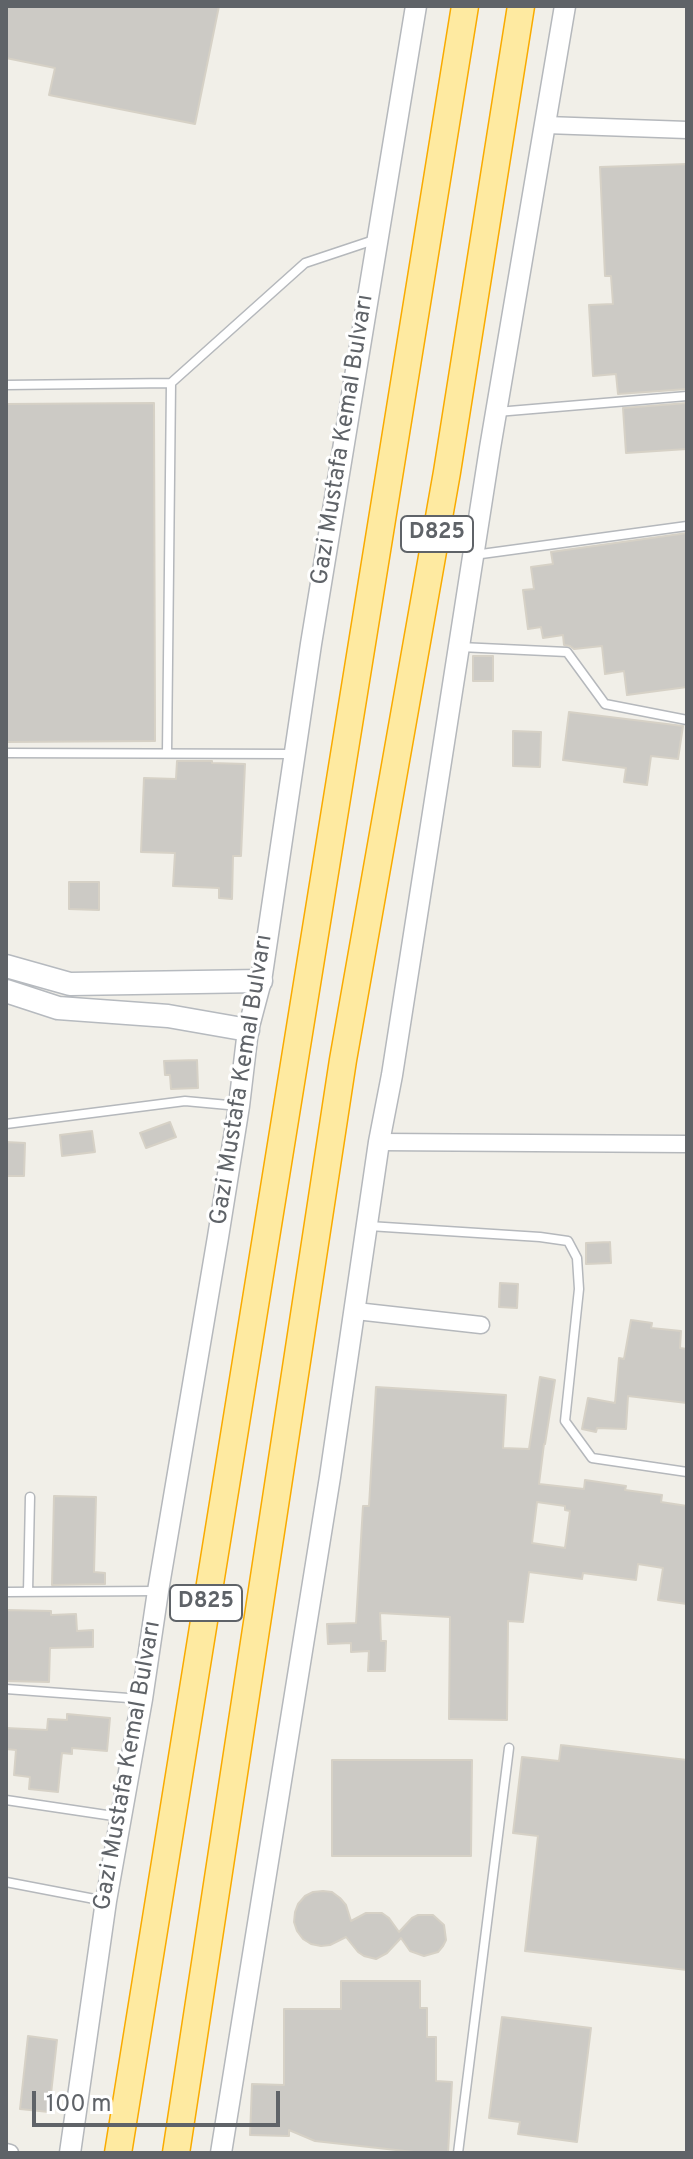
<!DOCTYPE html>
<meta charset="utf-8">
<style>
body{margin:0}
#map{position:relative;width:693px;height:2159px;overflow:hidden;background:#f1efe8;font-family:Overpass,sans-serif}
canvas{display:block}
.frame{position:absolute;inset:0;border:8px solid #5f6368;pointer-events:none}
.scale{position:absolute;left:32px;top:2091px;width:248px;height:36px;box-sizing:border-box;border:4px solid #5f6368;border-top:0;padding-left:10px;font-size:24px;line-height:28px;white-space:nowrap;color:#5f6368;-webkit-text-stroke:6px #fff;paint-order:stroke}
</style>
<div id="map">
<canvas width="693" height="2159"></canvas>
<div class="frame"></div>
<div class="scale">100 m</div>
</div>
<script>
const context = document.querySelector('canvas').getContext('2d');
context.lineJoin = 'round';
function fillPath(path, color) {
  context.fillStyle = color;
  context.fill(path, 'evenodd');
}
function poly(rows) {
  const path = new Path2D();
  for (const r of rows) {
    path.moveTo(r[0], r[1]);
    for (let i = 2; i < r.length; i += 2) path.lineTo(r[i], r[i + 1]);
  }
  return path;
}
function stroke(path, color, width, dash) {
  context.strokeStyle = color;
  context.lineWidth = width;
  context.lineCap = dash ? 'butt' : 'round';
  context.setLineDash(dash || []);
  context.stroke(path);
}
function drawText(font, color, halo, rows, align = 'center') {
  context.font = font + ' Overpass,sans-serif';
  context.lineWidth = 6;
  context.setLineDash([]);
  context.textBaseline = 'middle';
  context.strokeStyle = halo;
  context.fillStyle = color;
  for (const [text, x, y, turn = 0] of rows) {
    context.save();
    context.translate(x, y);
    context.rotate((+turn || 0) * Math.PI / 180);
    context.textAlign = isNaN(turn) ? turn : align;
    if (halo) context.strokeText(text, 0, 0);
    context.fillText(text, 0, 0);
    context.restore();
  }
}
const building = poly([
 [6,6,219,6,195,124,49,95,55,68,6,58,6,6],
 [687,164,687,389,618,394,616,374,593,376,589,305,613,304,611,276,605,276,600,167,687,164],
 [154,403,155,741,6,742,6,404,154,403],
 [687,403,687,449,626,453,623,408,687,403],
 [687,533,687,687,627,695,624,671,605,674,602,646,574,649,570,646,564,645,563,635,543,638,541,627,528,629,523,590,534,589,531,567,553,564,551,552,687,533],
 [473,656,493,656,493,681,473,681,473,656],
 [569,712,683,726,678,759,651,756,647,785,624,782,626,768,563,760,569,712],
 [513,731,541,732,540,767,513,766,513,731],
 [177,761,212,761,212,763,245,764,241,856,233,856,232,899,219,898,219,888,173,886,175,853,141,852,144,778,176,779,177,761],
 [69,882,99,882,99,910,69,909,69,882],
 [197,1060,198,1088,171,1089,170,1075,165,1075,164,1061,197,1060],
 [170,1122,176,1137,146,1148,140,1133,170,1122],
 [92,1131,95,1152,62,1156,60,1135,92,1131],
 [6,1142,25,1143,24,1176,6,1176,6,1142],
 [610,1242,611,1263,586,1264,586,1243,610,1242],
 [500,1283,518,1284,517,1308,499,1307,500,1283],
 [631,1320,652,1323,651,1328,681,1331,680,1348,687,1349,687,1403,628,1396,626,1429,597,1428,596,1432,582,1429,588,1398,615,1403,619,1358,624,1359,631,1320],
 [540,1377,555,1380,545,1444,544,1444,539,1484,584,1489,585,1480,626,1486,625,1490,662,1495,661,1502,687,1506,687,1604,658,1600,663,1568,638,1564,636,1580,583,1573,582,1579,529,1572,523,1622,508,1621,507,1720,449,1719,450,1617,380,1613,381,1641,386,1641,385,1671,368,1671,369,1651,351,1652,351,1643,328,1644,327,1624,356,1623,363,1506,369,1506,376,1387,506,1395,503,1448,529,1449,540,1377],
 [537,1502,565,1506,565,1510,570,1511,565,1548,532,1543,537,1502],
 [54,1496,96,1497,94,1572,105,1573,105,1584,52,1585,54,1496],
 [6,1610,51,1611,51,1615,76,1614,77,1631,93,1630,93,1647,50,1648,49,1682,6,1681,6,1610],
 [67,1714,110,1718,107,1751,72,1748,72,1754,62,1753,58,1792,29,1789,30,1777,14,1775,16,1750,6,1749,6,1728,47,1730,48,1719,67,1720,67,1714],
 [561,1745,687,1760,687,1970,525,1951,538,1836,513,1833,522,1757,559,1761,561,1745],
 [332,1760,472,1760,471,1856,332,1856,332,1760],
 [323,1891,332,1892,340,1898,346,1905,351,1921,366,1913,382,1913,389,1918,399,1932,412,1918,418,1915,433,1915,444,1925,446,1940,443,1946,438,1952,424,1956,410,1951,401,1938,387,1953,376,1959,364,1956,358,1952,346,1937,330,1945,321,1946,311,1944,303,1939,297,1931,294,1922,295,1912,298,1904,305,1896,313,1892,323,1891],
 [341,1981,420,1981,420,2008,427,2008,427,2037,436,2037,436,2081,452,2082,448,2153,423,2153,315,2141,289,2130,289,2136,250,2135,252,2084,284,2085,284,2009,341,2009,341,1981],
 [502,2017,591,2028,577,2142,518,2134,520,2122,489,2118,502,2017],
 [28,2036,57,2040,49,2112,20,2109,28,2036]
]);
const service = poly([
 [6,385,171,383],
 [497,412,687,396],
 [474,555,687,526],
 [460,647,567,652,605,704,687,720],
 [6,753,293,754],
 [167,753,171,383,305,263,374,240],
 [6,1124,185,1101,239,1106],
 [369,1226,540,1237,568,1241,577,1258,579,1289,565,1421,592,1458,687,1472],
 [6,1592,157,1591],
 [28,1592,30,1497],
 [6,1689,142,1699],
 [6,1800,120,1817],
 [6,1882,105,1901],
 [458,2153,509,1748]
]);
const minor = poly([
 [546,125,687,130],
 [379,1142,687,1144],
 [356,1311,481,1325],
 [6,2152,10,2153]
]);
const tertiary = poly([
 [70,2153,106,1901,142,1699,158,1591,218,1237,239,1106,248,1030,261,981,311,644,416,6],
 [221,2153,330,1477,379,1142,392,1075,490,448,565,6]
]);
const secondary = poly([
 [6,966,70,984,261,981],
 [6,991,58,1008,168,1016,248,1030]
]);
const trunk = poly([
 [118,2153,465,6],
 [176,2153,343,1060,447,472,521,6]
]);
const shields = [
 [437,534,72],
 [206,1603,72]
];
const shieldNames = [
 ["D825",437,534],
 ["D825",206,1603]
];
const streetNames = [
 ["Gazi Mustafa Kemal Bulvarı",344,440,-81],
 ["Gazi Mustafa Kemal Bulvarı",243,1080,-81],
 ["Gazi Mustafa Kemal Bulvarı",129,1766,-80]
];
fillPath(building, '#cccac5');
stroke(building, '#d6d1c6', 2);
stroke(service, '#b5b8bc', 11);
stroke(minor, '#b5b8bc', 19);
stroke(tertiary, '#b5b8bc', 23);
stroke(secondary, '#b6babf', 25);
stroke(trunk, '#f9ab00', 29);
stroke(service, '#fff', 8);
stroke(minor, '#fff', 16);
stroke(tertiary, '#fff', 20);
stroke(secondary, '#fff', 22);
stroke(trunk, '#feeaa1', 26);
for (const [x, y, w] of shields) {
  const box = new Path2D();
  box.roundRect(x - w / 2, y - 18, w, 36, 6);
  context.fillStyle = '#fff';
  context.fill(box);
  stroke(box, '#5f6368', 2);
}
drawText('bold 22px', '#5f6368', null, shieldNames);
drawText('24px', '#5f6368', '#fff', streetNames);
</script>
